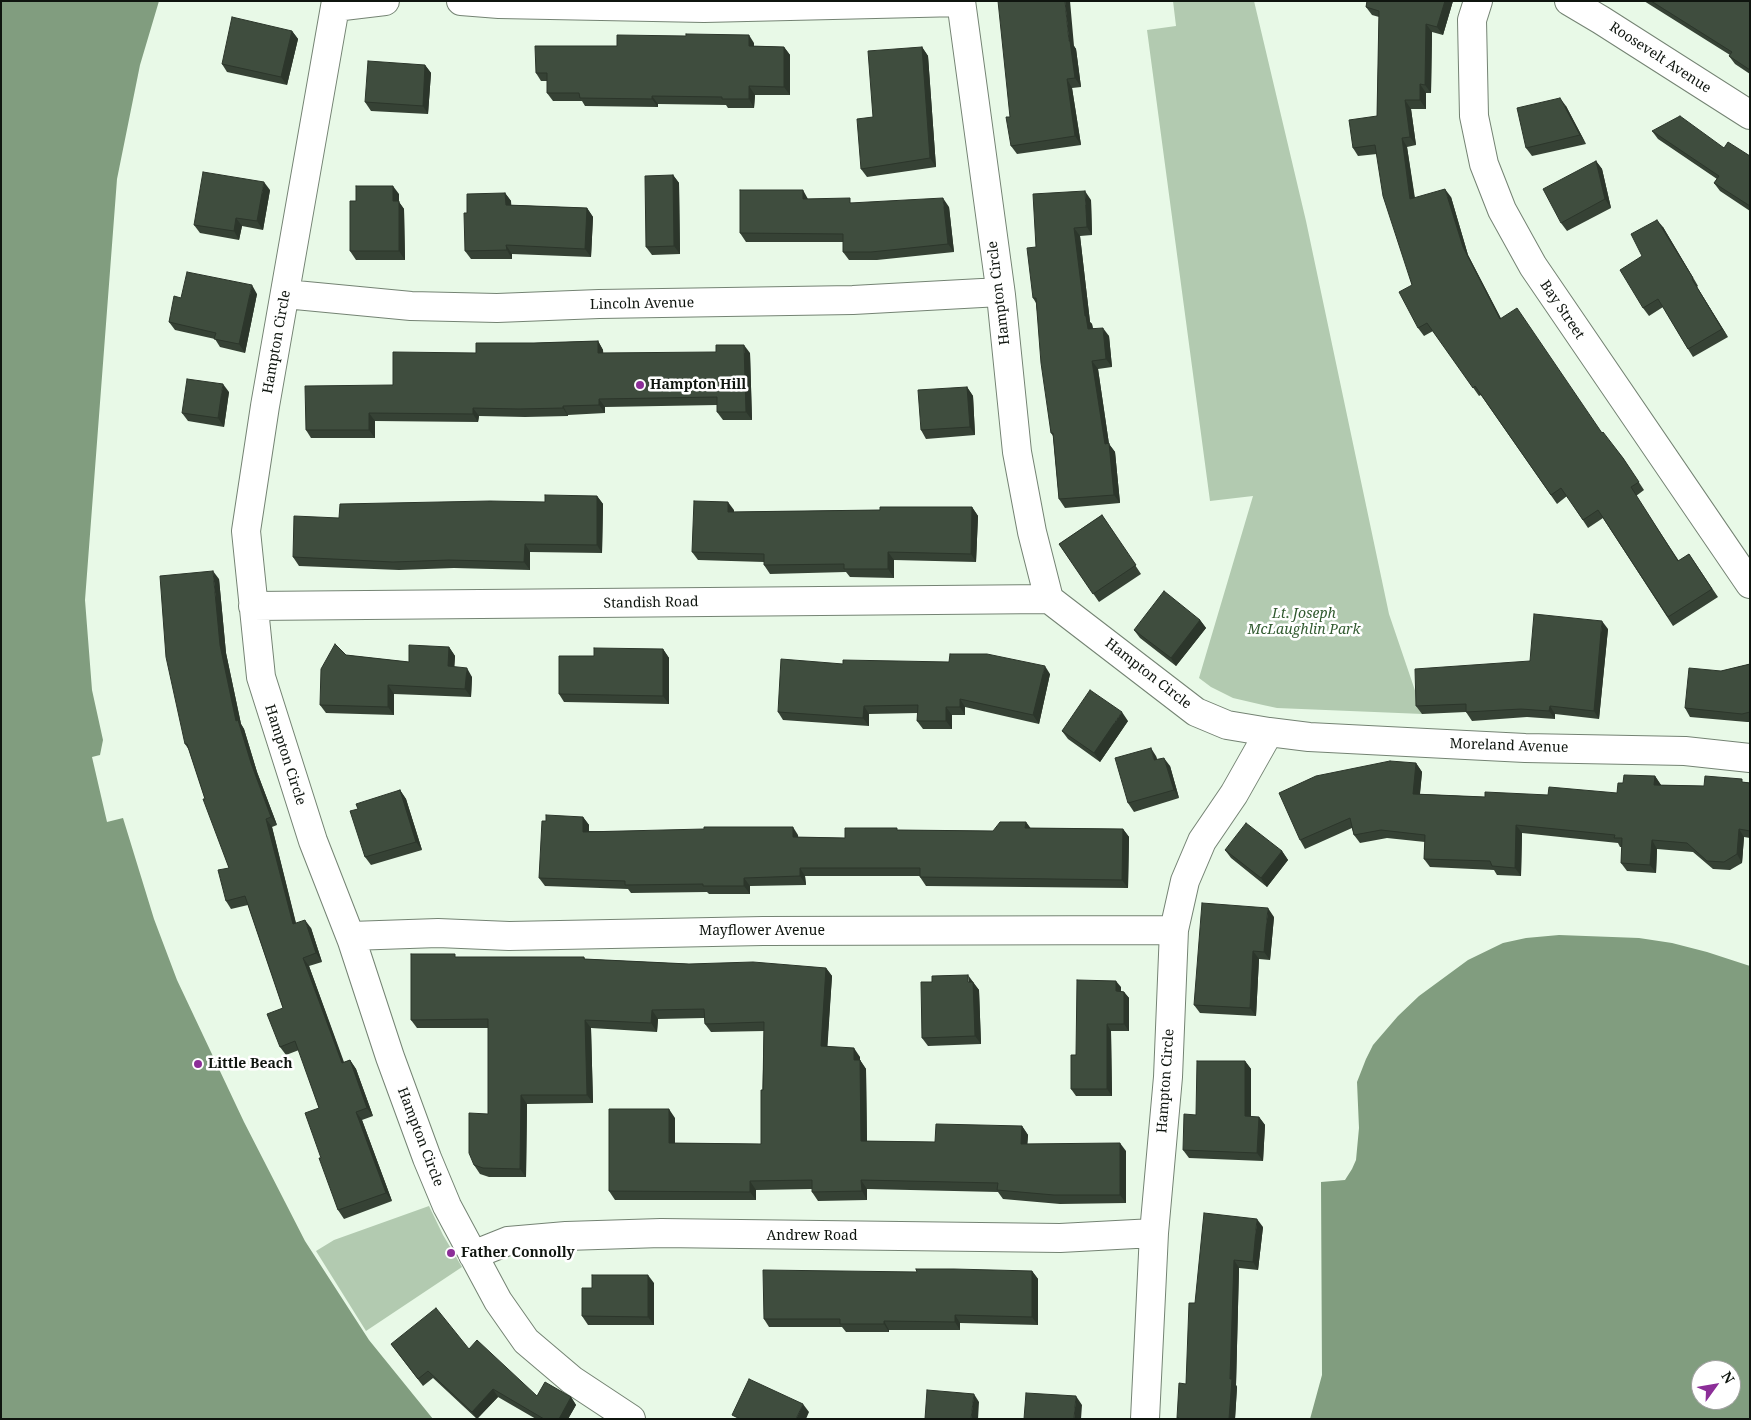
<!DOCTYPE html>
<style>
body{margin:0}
#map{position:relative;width:1751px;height:1420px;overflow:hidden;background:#e8f9e7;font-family:"Noto Serif",serif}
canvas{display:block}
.frame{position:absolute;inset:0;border:2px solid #0f150f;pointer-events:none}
.north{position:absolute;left:1691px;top:1360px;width:50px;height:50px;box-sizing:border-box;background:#fff;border:1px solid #9fa19f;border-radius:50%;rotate:58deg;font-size:14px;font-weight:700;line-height:20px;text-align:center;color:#0f150f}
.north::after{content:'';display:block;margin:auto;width:18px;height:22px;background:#8c2e98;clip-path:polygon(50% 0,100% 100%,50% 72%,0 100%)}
</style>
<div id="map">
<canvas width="1751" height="1420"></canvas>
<div class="frame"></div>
<div class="north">N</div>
</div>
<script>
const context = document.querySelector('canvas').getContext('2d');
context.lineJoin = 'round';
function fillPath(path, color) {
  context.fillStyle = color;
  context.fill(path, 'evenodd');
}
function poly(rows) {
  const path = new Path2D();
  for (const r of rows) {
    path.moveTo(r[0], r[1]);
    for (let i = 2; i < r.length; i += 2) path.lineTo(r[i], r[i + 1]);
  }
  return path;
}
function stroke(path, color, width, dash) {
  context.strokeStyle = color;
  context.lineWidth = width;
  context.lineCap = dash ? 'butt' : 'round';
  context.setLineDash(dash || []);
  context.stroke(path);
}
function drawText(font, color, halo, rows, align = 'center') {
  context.font = font + ' "Noto Serif",serif';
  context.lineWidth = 5;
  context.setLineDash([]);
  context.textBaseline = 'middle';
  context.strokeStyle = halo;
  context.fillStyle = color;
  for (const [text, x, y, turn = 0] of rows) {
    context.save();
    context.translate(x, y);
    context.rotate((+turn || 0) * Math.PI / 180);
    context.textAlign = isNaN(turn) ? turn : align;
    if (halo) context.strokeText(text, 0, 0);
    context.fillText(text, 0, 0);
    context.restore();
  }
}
const green = poly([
 [1173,1,1254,1,1306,221,1389,614,1423,714,1277,708,1263,705,1233,698,1211,687,1199,678,1253,496,1210,501,1147,30,1176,26],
 [429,1206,443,1235,462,1267,366,1331,316,1251,334,1240]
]);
const water = poly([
 [1,1,159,1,140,65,117,179,85,600,92,690,103,740,100,755,92,757,107,822,123,818,154,919,177,980,244,1122,305,1241,369,1340,433,1419,1,1419],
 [1559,935,1639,938,1672,943,1707,952,1750,966,1750,1419,1310,1419,1322,1375,1321,1182,1345,1180,1352,1169,1356,1160,1359,1128,1357,1082,1366,1059,1373,1045,1398,1016,1419,996,1468,960,1503,943,1526,938],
 [1701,1370,1731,1370,1731,1400,1701,1400]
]);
const street = poly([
 [336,1,265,406,246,531,261,677,313,841,352,941,390,1057,427,1158,447,1206,498,1301,526,1341,572,1380,631,1419],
 [461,1,499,4,704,8,961,2],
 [961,1,1001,295,1017,452,1032,532,1049,599,1196,712,1227,725,1269,732,1234,794,1202,841,1185,881,1174,930,1168,1077,1154,1233,1145,1419],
 [1478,1,1472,20,1474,116,1484,164,1502,210,1533,266,1750,584],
 [1569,1,1601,20,1750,115],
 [335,7,385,1],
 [285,294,411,306,497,308,599,304,853,300,1000,292],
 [253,606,1049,599],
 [1269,732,1309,737,1387,741,1525,748,1685,751,1750,758],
 [351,936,438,933,509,936,763,931,1174,930],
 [473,1255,508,1241,566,1236,661,1233,1060,1238,1154,1233]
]);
const wall = poly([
 [1367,1,1453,1,1443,35,1432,32,1431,93,1426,93,1426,109,1411,109,1416,145,1407,147,1415,198,1451,197,1468,255,1501,319,1602,433,1623,458,1644,490,1636,496,1679,561,1689,554,1718,597,1673,626,1603,518,1588,528,1567,496,1557,504,1481,395,1479,396,1433,331,1424,336,1418,328,1412,285,1377,154,1358,156,1353,148,1377,116,1379,17,1372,15,1366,7],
 [1644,1,1748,1,1750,3,1750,74,1735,64,1729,56,1730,55],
 [292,31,298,39,287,85,227,72,222,64],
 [754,43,754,46,784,47,790,55,790,95,755,95,754,108,728,108,726,105,658,104,658,107,585,106,582,101,553,101,547,93,547,81,541,81,536,73,617,46],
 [1074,46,1076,49,1081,87,1072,88,1081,145,1017,154,1011,146,1010,117],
 [922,47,928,56,936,167,867,177,861,169,873,117],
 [425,65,431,73,428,114,371,111,365,102],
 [1566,106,1586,144,1532,156,1526,148],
 [1652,131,1724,148,1750,156,1750,211,1720,191,1714,183,1717,179,1658,139],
 [1596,161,1602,169,1611,208,1567,231,1561,223],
 [673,175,679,183,680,254,652,255,646,247],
 [270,190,263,230,242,226,239,240,200,233,194,225],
 [505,193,511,201,511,205,587,208,593,217,591,257,512,254,512,259,471,259,465,251,467,213],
 [399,194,399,202,404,209,405,260,356,260,350,251,356,201],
 [808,199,853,203,949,207,954,252,877,260,849,260,843,252,843,242,746,242,740,233],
 [1091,200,1092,235,1080,236,1090,322,1092,324,1093,328,1109,336,1112,367,1098,369,1109,444,1115,452,1120,503,1065,508,1059,499,1053,436,1051,433,1036,303,1033,298,1036,247],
 [1663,227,1698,286,1697,287,1728,337,1693,357,1688,349,1663,307,1649,316,1643,308,1642,256],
 [257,294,245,353,220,347,215,339,175,330,169,322,181,298],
 [598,341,603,350,603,353,750,353,752,420,723,420,717,412,717,405,605,407,605,413,568,415,568,416,525,417,479,416,478,422,375,421,375,438,311,438,306,430,393,385,476,353,534,343],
 [967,387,973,396,975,435,926,439,921,430],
 [229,392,224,427,188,421,182,413],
 [597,496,603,504,602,553,530,552,530,570,454,568,399,570,299,566,293,557,339,518,545,502],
 [972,507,978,516,976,562,894,560,894,578,850,577,846,572,770,574,764,565,764,562,698,560,692,552,734,510,734,512,880,510],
 [1102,515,1141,574,1099,602,1059,544],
 [219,579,226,653,241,724,244,729,257,772,277,825,272,827,296,923,311,928,322,962,309,966,344,1062,350,1060,356,1069,373,1116,362,1120,392,1201,344,1219,338,1210,321,1158,319,1108,299,1050,286,1055,280,1047,283,1008,248,905,231,909,226,901,229,868,205,799,189,750,185,744],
 [1200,620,1206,628,1176,666,1140,638,1134,630],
 [1608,629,1599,719,1555,714,1555,719,1527,717,1472,721,1466,712,1422,714,1416,706,1530,661],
 [449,647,455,656,454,667,472,677,471,697,394,694,394,715,326,713,320,705,346,655,409,662],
 [663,649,669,658,669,704,564,702,559,694,594,656],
 [843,664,1050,674,1039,724,965,707,965,715,952,715,952,729,923,729,917,721,918,713,869,714,869,726,783,720,778,712],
 [1750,664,1750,722,1747,722,1690,717,1685,708,1721,671],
 [1128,721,1100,762,1068,739,1062,731],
 [1156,756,1157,760,1170,766,1179,798,1134,812,1128,803],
 [1416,763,1422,772,1420,794,1485,797,1548,795,1617,793,1623,783,1655,776,1661,785,1704,786,1745,782,1750,783,1750,838,1744,837,1742,863,1730,870,1713,869,1693,852,1657,849,1656,873,1627,871,1621,863,1622,847,1620,847,1618,843,1522,833,1521,876,1497,875,1494,870,1430,867,1424,859,1425,842,1387,838,1360,843,1354,835,1352,828,1305,849,1300,840],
 [400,790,406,799,422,850,371,865,365,857,358,809],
 [583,817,589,825,589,831,798,835,798,837,845,838,898,830,993,831,1026,822,1030,828,1123,829,1129,837,1128,888,926,886,920,877,920,876,805,876,806,885,750,886,750,894,709,894,707,892,631,893,628,889,545,886,539,878,546,821],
 [1225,850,1282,851,1288,860,1267,887,1231,858],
 [1274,917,1270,960,1259,959,1256,1016,1200,1013,1194,1005],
 [458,957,584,957,585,959,689,964,826,968,832,976,827,1046,860,1057,860,1060,866,1069,867,1141,935,1142,1022,1126,1028,1135,1027,1144,1126,1151,1126,1203,1060,1204,1003,1199,998,1192,867,1189,867,1200,818,1201,812,1192,812,1189,756,1190,756,1200,615,1200,609,1191,675,1118,675,1143,761,1144,764,1031,711,1032,705,1024,704,1018,658,1019,657,1032,591,1028,593,1103,527,1104,526,1177,489,1177,480,1174,474,1165,488,1114,488,1028,417,1028,411,1020],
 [972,982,979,990,981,1044,928,1046,922,1038],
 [1121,987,1121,991,1124,992,1129,998,1129,1031,1111,1031,1112,1096,1076,1096,1071,1089,1076,1055],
 [1245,1061,1251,1069,1251,1117,1259,1117,1265,1125,1263,1161,1189,1158,1183,1150,1196,1115],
 [1263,1227,1258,1270,1239,1268,1236,1385,1237,1387,1235,1419,1178,1419,1177,1418,1186,1384,1195,1303],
 [1032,1271,1038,1279,1038,1325,960,1323,960,1330,889,1330,889,1332,846,1332,842,1327,769,1327,764,1319,917,1272],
 [654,1283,654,1325,588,1325,582,1316,592,1288],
 [391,1344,469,1349,537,1396,571,1397,576,1405,568,1419,536,1419,498,1397,477,1419,433,1378,423,1386]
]);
const shadedWall = poly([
 [1065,1,1070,1,1074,46,1076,49,1081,87,1075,78,1069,41],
 [1445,1,1453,1,1443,35,1437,27],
 [1426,24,1432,32,1431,93,1425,85],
 [292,31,298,39,287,85,281,77],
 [749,35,754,43,754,54,749,46],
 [784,47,790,55,790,95,784,87],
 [922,47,928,56,936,167,930,158],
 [425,65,431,73,428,114,423,106],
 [1067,79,1072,88,1081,145,1075,136],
 [1420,84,1426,93,1426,109,1420,100],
 [749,86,755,95,754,108,749,99],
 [652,96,658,104,658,107,652,99],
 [1560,98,1566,106,1586,144,1580,135],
 [1405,100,1411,109,1416,145,1410,137],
 [1402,138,1407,147,1416,208,1410,199],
 [1596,161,1602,169,1611,208,1605,199],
 [673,175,679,183,680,254,674,246],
 [264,182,270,190,263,230,257,221],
 [393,186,399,194,399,202,404,209,405,260,399,251,393,201],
 [1445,189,1451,197,1468,255,1506,328,1500,319,1463,247],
 [803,190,808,199,803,199],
 [1085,191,1091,200,1092,235,1087,227],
 [505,193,511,201,512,213,506,205],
 [943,198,949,207,954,252,948,244],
 [587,208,593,217,591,257,585,249],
 [236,218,242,226,239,240,234,231],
 [1657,220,1663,227,1698,286,1693,278],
 [1074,228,1080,236,1090,322,1092,324,1094,337,1088,329,1085,316],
 [506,245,512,254,512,259,507,250],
 [1692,279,1697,287,1728,337,1722,329],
 [252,285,257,294,245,353,239,344],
 [1103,328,1109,336,1112,367,1106,359],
 [598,341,603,350,604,361,598,353],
 [744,345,750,353,752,420,746,412],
 [1092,361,1098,369,1109,444,1115,452,1120,503,1114,495,1105,444],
 [223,384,229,392,224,427,218,418],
 [967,387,973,396,975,435,970,427],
 [599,399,605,407,605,413,599,405],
 [563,406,568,415,568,416,563,408],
 [473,408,479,416,478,422,473,414],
 [369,413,375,421,375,438,369,430],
 [597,496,603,504,602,553,597,545],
 [728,502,734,510,734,520,728,512],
 [972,507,978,516,976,562,971,554],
 [525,544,530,552,530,570,524,562],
 [888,552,894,560,894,578,888,569],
 [213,571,219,579,226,653,241,724,244,729,257,772,277,825,271,817,236,721,220,645],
 [1200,620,1206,628,1176,666,1171,658],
 [1602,621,1608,629,1599,719,1594,711],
 [449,647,455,656,454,675,448,666],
 [663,649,669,658,669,704,663,696],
 [1045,666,1050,674,1039,724,1033,715],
 [467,668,472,677,471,697,465,689],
 [388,685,394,694,394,715,388,707],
 [960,699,965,707,965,715,960,707],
 [864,706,869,714,869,726,863,718],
 [1550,706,1555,714,1555,719,1549,711],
 [946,707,952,715,952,729,946,721],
 [1122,712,1128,721,1100,762,1094,753],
 [1151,748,1156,756,1160,769,1154,760],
 [1164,758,1170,766,1179,798,1174,790],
 [1416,763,1422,772,1419,802,1413,794],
 [1655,776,1661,785,1660,793,1654,785],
 [400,790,406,799,422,850,416,842],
 [583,817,589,825,588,840,583,832],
 [266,819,272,827,298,932,293,924],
 [1026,822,1032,830,1025,828],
 [1516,825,1522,833,1521,876,1515,868],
 [793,827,798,835,799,845,793,837],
 [1123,829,1129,837,1128,888,1122,880],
 [1739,829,1744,837,1742,863,1737,854],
 [1652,840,1657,849,1656,873,1650,865],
 [1282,851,1288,860,1267,887,1261,878],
 [800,868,805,876,806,885,800,876],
 [744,878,750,886,750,894,744,886],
 [1268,908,1274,917,1270,960,1264,952],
 [305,920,311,928,322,962,316,953],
 [1253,951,1259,959,1256,1016,1250,1008],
 [303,958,309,966,347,1072,342,1063],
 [826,968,832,976,827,1054,821,1046],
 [968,975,979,990,981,1044,975,1036],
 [1116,981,1121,987,1121,998,1116,991],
 [1124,992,1129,998,1129,1031,1124,1024],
 [652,1010,658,1019,657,1032,651,1023],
 [585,1020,591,1028,593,1103,587,1095],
 [1107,1024,1111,1031,1112,1096,1107,1089],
 [854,1048,860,1057,860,1060,866,1069,867,1150,861,1141,854,1060],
 [350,1060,356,1069,373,1116,367,1108],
 [1245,1061,1251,1069,1251,1125,1245,1116],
 [521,1095,527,1104,526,1177,520,1169],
 [669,1109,675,1118,675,1151,669,1143],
 [356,1112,362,1120,392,1201,386,1193],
 [1259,1117,1265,1125,1263,1161,1257,1153],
 [1022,1126,1028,1135,1027,1152,1021,1144],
 [1120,1143,1126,1151,1126,1203,1120,1195],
 [861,1180,867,1189,867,1200,862,1191],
 [750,1181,756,1190,756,1200,750,1192],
 [1257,1219,1263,1227,1258,1270,1253,1262],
 [1234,1260,1239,1268,1236,1385,1237,1387,1235,1419,1229,1419],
 [1032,1271,1038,1279,1038,1325,1032,1317],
 [648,1275,654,1283,654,1325,648,1317],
 [955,1315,960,1323,960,1330,955,1322],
 [884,1321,889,1330,889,1332,884,1324],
 [493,1389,498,1397,477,1419,472,1412],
 [974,1394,979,1402,978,1419,971,1419],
 [1076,1396,1082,1405,1081,1419,1074,1419],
 [571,1397,576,1405,568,1419,559,1419],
 [803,1404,809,1412,806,1419,796,1419]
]);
const building = poly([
 [998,1,1065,1,1069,41,1070,41,1075,78,1067,79,1075,136,1011,146,1006,117,1010,117,998,1],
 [1367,1,1445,1,1437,27,1426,24,1425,85,1420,84,1420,100,1405,100,1410,137,1402,138,1410,199,1445,189,1463,247,1500,319,1517,308,1602,433,1603,432,1623,458,1639,482,1631,487,1678,561,1689,554,1712,589,1668,617,1598,510,1583,520,1561,488,1551,495,1475,386,1473,388,1427,323,1418,328,1399,292,1412,285,1383,196,1375,145,1353,148,1349,120,1377,116,1379,11,1366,7,1367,1],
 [1651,1,1748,1,1750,3,1750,70,1729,56,1732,52,1651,1],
 [232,17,292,31,281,77,222,64,232,17],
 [686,34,749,35,749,46,784,47,784,87,749,86,749,99,722,99,722,97,652,96,652,99,580,98,579,93,547,93,547,73,536,73,535,46,617,46,617,35,686,36,686,34],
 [922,47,930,158,861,169,857,119,873,117,868,51,922,47],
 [368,61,425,65,423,106,365,102,368,61],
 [1560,98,1580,135,1526,148,1517,108,1560,98],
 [1680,116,1724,148,1728,142,1750,156,1750,206,1714,183,1719,176,1652,131,1680,116],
 [1596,161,1605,199,1561,223,1543,189,1596,161],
 [203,172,264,182,257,221,236,218,234,231,194,225,203,172],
 [673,175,674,246,646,247,645,176,673,175],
 [356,186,393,186,393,201,399,201,399,251,350,251,350,201,356,201,356,186],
 [740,190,803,190,803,199,850,198,850,203,943,198,948,244,871,252,843,252,843,234,740,233,740,190],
 [1085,191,1087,227,1074,228,1085,316,1086,316,1088,329,1103,328,1106,359,1092,361,1105,444,1109,443,1114,495,1059,499,1053,433,1051,433,1041,363,1036,298,1033,298,1027,248,1036,247,1033,194,1085,191],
 [505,193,506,205,587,208,585,249,506,245,507,250,465,251,464,213,467,213,467,194,505,193],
 [1657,220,1693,278,1692,279,1722,329,1688,349,1658,299,1643,308,1620,270,1642,256,1631,234,1657,220],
 [187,272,252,285,239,344,214,339,216,333,169,322,174,296,181,298,187,272],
 [598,341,598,353,716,352,716,345,744,345,746,412,717,412,717,397,599,399,599,405,563,406,563,408,519,409,473,408,473,414,369,413,369,430,306,430,305,386,393,385,393,352,476,353,476,343,534,343,598,341],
 [187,379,223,384,218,418,182,413,187,379],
 [967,387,970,427,921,430,918,390,967,387],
 [545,495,597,496,597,545,525,544,524,562,449,560,393,562,293,557,294,516,339,518,340,504,490,501,545,502,545,495],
 [694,501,728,502,728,512,880,510,880,507,972,507,971,554,888,552,888,569,844,569,844,564,764,565,764,554,692,552,694,501],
 [1102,515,1136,565,1093,594,1059,544,1102,515],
 [213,571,220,645,236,721,238,720,251,763,271,817,266,819,293,924,305,920,316,953,303,958,342,1063,350,1060,367,1108,356,1112,386,1193,338,1210,319,1158,321,1158,305,1113,319,1108,295,1041,280,1047,267,1014,283,1008,245,896,226,901,218,870,229,868,203,799,205,799,187,744,185,744,166,657,160,576,213,571],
 [1164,591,1200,620,1171,658,1134,630,1164,591],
 [1534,614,1602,621,1594,711,1550,706,1549,711,1521,709,1466,712,1466,704,1416,706,1415,669,1530,661,1534,614],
 [335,644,346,655,409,662,409,645,449,647,448,666,467,668,465,689,388,685,388,707,320,705,321,669,335,644],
 [594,648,663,649,663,696,559,694,559,656,594,656,594,648],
 [950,654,987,654,1045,666,1033,715,960,699,960,707,946,707,946,721,917,721,918,705,864,706,863,718,778,712,781,659,843,664,843,660,949,662,950,654],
 [1750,664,1750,712,1742,714,1685,708,1689,668,1721,671,1750,664],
 [1090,690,1122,712,1094,753,1062,731,1090,690],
 [1151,748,1154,760,1164,758,1174,790,1128,803,1115,758,1151,748],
 [1390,761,1416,763,1413,794,1485,797,1485,792,1548,795,1549,787,1617,793,1618,783,1623,783,1624,775,1655,776,1654,785,1704,786,1705,776,1742,779,1742,782,1750,783,1750,831,1739,829,1737,854,1724,862,1707,861,1687,843,1652,840,1650,865,1621,863,1622,838,1614,838,1615,835,1516,825,1515,868,1492,866,1490,861,1424,859,1425,835,1381,830,1354,835,1350,818,1300,840,1279,793,1316,776,1390,761],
 [400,790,416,842,365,857,350,811,358,809,356,804,400,790],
 [546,815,583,817,583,832,704,829,704,827,793,827,793,837,845,838,845,828,897,828,897,830,993,831,1000,822,1026,822,1025,828,1123,829,1122,880,920,877,920,868,800,868,800,876,744,878,744,886,703,886,703,884,625,885,625,881,539,878,542,821,546,821,546,815],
 [1246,823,1282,851,1261,878,1225,850,1246,823],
 [1202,903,1268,908,1264,952,1253,951,1250,1008,1194,1005,1202,903],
 [411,954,455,954,455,957,584,957,584,959,689,964,753,962,826,968,821,1046,854,1048,854,1060,860,1060,861,1141,935,1142,936,1124,1022,1126,1021,1144,1120,1143,1120,1195,1054,1195,997,1190,998,1183,861,1180,862,1191,812,1192,812,1180,750,1181,750,1192,609,1191,609,1109,669,1109,669,1143,761,1144,761,1090,763,1090,764,1022,705,1024,704,1009,652,1010,651,1023,585,1020,587,1095,521,1095,520,1169,483,1168,474,1165,469,1153,469,1113,488,1114,488,1019,411,1020,411,954],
 [968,975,968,982,973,982,975,1036,922,1038,921,982,932,982,932,976,968,975],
 [1077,980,1116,981,1116,991,1124,992,1124,1024,1107,1024,1107,1089,1071,1089,1071,1055,1076,1055,1077,980],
 [1197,1061,1245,1061,1245,1116,1259,1117,1257,1153,1183,1150,1184,1114,1196,1115,1197,1061],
 [1204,1213,1257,1219,1253,1262,1234,1260,1230,1379,1232,1379,1229,1419,1179,1419,1179,1418,1177,1418,1179,1383,1186,1384,1189,1303,1195,1303,1204,1213],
 [916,1269,954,1269,1032,1271,1032,1317,955,1315,955,1322,884,1321,884,1324,840,1324,840,1319,764,1319,763,1270,917,1272,916,1269],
 [592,1275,648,1275,648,1317,582,1316,582,1288,592,1288,592,1275],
 [436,1308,469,1349,477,1340,537,1396,545,1382,571,1397,559,1419,544,1419,493,1389,472,1412,428,1371,418,1379,391,1344,436,1308],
 [749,1379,803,1404,796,1419,740,1419,732,1415,749,1379],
 [927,1390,974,1394,971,1419,925,1419,927,1390],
 [1026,1393,1076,1396,1074,1419,1024,1419,1026,1393]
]);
const markers = [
 [640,385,5,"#8c2e98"],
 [198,1064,5,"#8c2e98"],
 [451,1253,5,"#8c2e98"]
];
const streetNames = [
 ["Roosevelt Avenue",1660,58,33],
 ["Hampton Circle",999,293,-97],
 ["Lincoln Avenue",642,304,-1],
 ["Bay Street",1562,310,56],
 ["Hampton Circle",277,342,-80],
 ["Standish Road",651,603,-1],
 ["Hampton Circle",1148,674,38],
 ["Moreland Avenue",1509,746,2],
 ["Hampton Circle",285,755,72],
 ["Mayflower Avenue",762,931],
 ["Hampton Circle",1166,1081,-86],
 ["Hampton Circle",420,1137,69],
 ["Andrew Road",812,1236]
];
const poiNames = [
 ["Hampton Hill",650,385],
 ["Little Beach",208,1064],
 ["Father Connolly",461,1253]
];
const parkNames = [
 ["Lt. Joseph",1304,614],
 ["McLaughlin Park",1304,630]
];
fillPath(green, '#b2cab0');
fillPath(water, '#819d7f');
stroke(street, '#748373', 30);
stroke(street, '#fff', 28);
fillPath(wall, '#364235');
fillPath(shadedWall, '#2c362b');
fillPath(building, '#3f4d3e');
stroke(building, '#2c362b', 1);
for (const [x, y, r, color] of markers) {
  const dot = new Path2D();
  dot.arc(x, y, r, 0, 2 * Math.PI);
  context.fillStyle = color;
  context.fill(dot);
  stroke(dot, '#fff', 2);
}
drawText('14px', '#0f150f', '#fff', streetNames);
drawText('bold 14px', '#0f150f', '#fff', poiNames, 'left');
drawText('italic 14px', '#315a2f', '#fff', parkNames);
</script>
